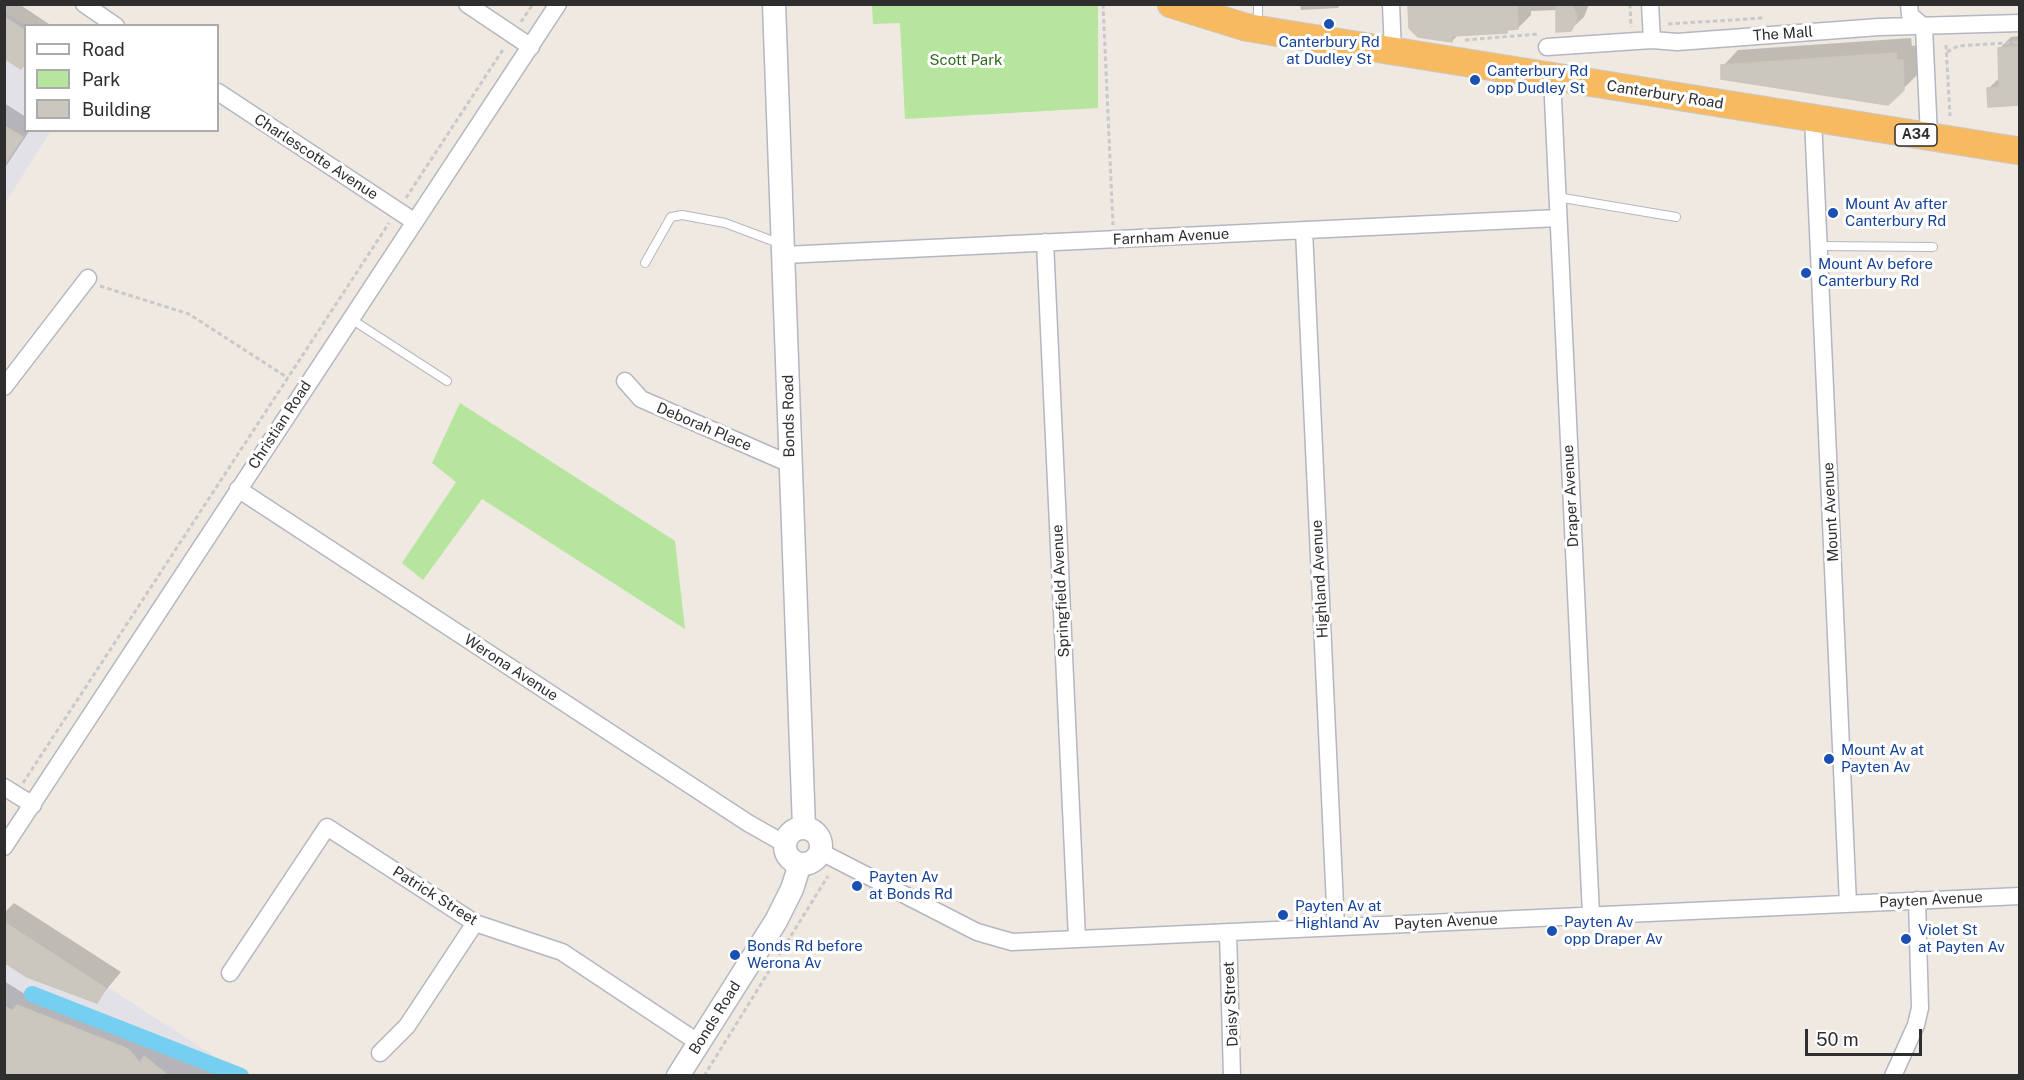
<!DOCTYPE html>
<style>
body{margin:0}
#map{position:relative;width:2024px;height:1080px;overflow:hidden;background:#efe9e1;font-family:"Public Sans",sans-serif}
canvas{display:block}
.frame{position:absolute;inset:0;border:6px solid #2e2e2e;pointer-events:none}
.legend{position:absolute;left:24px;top:24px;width:195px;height:108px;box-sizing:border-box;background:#fff;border:2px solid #ababab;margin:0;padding:8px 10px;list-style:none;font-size:18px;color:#2e2e2e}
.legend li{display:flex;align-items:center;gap:12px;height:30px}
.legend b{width:30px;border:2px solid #ababab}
.scale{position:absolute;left:1805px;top:1029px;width:117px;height:27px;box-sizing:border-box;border:3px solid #2e2e2e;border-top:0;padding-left:8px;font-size:18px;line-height:21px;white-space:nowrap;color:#2e2e2e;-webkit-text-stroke:4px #fff;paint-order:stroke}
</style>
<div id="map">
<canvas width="2024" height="1080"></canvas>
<div class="frame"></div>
<ul class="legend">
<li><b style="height:8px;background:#fff"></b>Road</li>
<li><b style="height:16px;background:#b6e59e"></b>Park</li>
<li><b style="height:16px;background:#cbc7bf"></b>Building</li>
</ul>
<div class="scale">50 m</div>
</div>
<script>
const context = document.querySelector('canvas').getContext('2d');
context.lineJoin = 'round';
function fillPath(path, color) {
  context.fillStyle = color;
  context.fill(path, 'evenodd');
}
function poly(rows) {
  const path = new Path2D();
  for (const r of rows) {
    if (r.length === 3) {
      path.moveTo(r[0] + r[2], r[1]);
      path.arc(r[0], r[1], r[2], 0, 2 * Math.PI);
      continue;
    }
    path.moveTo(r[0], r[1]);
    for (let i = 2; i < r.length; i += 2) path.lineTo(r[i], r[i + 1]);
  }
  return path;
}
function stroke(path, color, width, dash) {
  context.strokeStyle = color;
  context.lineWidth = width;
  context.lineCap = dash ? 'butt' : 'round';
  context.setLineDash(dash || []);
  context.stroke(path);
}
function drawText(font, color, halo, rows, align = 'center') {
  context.font = font + ' "Public Sans",sans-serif';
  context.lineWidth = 6;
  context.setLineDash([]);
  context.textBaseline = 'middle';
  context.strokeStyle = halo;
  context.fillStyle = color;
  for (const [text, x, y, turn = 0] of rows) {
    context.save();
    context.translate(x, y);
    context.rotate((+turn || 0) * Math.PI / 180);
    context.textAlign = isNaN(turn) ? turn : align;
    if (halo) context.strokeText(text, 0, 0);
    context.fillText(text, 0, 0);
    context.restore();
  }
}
const industrial = poly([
 [4,12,26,25,26,130,51,131,5,203],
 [5,921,244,1075,5,1075]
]);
const green = poly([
 [872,5,1098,5,1098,108,905,119,900,23,873,24],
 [460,403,675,541,685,629,482,499,423,580,402,563,456,482,432,463]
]);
const shadow = poly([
 [4,4,19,4,52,26,26,26,26,62,4,56],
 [1300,4,1341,4,1338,8,1301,10],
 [1409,4,1589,4,1584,17,1570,30,1557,10,1531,11,1531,15,1518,28,1459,34,1452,41],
 [2020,36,2020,104,1989,105,1988,89,2000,77,2000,48,2011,37],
 [1911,38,1912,46,1918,45,1919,73,1903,89,1723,66,1738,50],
 [4,103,26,117,26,130,30,130,4,169],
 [14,903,121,972,96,1002,4,960,4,913],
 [4,981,28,996,33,990,143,1034,155,1047,161,1042,182,1059,188,1052,210,1069,216,1063,232,1076,4,1076]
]);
const canal = poly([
 [32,994,241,1076]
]);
const building = poly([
 [1408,4,1517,4,1518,29,1507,30,1507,33,1452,36,1452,42,1418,37,1409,28,1408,4],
 [1556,4,1571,4,1576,14,1577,20,1571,31,1556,32,1556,4],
 [4,17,26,31,26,62,21,69,4,58,4,17],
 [2019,46,2019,105,1988,107,1987,88,1999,87,1998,48,2019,46],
 [1896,53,1897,60,1903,60,1904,90,1888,105,1721,79,1721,65,1896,53],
 [4,126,23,137,4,165,4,126],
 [4,922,106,988,97,1003,27,977,4,962,4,922],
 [17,1005,128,1049,140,1063,144,1056,169,1076,4,1076,4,1006,12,1011,17,1005]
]);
const path = poly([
 [1103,4,1113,225],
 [1630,4,1631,27],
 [1930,4,1955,4],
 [521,22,533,4],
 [1668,24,1763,18],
 [1465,40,1539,34],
 [1946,45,1950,116],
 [1947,52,1958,46,2020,42],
 [406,198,504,48],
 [100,286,189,314,288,378],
 [23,783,389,223],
 [704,1076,828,876]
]);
const service = poly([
 [1258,4,1258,25],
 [1557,197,1676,217],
 [1818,246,1933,247],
 [645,263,671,217,682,215,725,223,781,244],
 [351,319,447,381]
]);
const minor = poly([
 [84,4,116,26],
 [467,4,531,47],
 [1391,4,1393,52],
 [1650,4,1652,40],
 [1909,4,1910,15,1924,27,1929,137],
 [1547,47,1652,40,1677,42,1879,27,2020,23],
 [1552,77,1591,915],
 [218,92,415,222],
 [1813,119,1848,904],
 [1304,230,1336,927],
 [1045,242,1077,939],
 [784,255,1558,218],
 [625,381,641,399,790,464],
 [4,387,88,278],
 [238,489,748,823,785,844],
 [4,787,33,805],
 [4,847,558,4],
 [821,852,977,932,1012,942,2020,896],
 [1228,932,1232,1076],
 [230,973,327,827,475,923,562,952,699,1043],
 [380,1053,407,1026,475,923],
 [1893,1076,1916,1025,1920,1008,1917,900]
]);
const secondary = poly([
 [774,4,804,828],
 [803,846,18],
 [678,1076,776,921,792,889,800,864]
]);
const trunk = poly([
 [1171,4,1245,27,1280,33,2020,151]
]);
const markers = [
 [1329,24,6,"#1a4fb4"],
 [1475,80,6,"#1a4fb4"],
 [1833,213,6,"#1a4fb4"],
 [1806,273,6,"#1a4fb4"],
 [1829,759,6,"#1a4fb4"],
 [857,886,6,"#1a4fb4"],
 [1283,915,6,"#1a4fb4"],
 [1552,931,6,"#1a4fb4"],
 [1906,939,6,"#1a4fb4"],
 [735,955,6,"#1a4fb4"]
];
const shields = [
 [1916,135,42]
];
const shieldNames = [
 ["A34",1916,135]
];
const streetNames = [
 ["The Mall",1783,34,-4],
 ["Canterbury Road",1665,95,9],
 ["Charlescotte Avenue",316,157,33],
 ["Farnham Avenue",1171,237,-3],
 ["Bonds Road",789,416,-91],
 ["Christian Road",280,425,-57],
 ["Deborah Place",704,427,23],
 ["Draper Avenue",1571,496,-93],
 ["Mount Avenue",1831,512,-93],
 ["Highland Avenue",1320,579,-93],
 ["Springfield Avenue",1061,591,-93],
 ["Werona Avenue",511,668,33],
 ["Patrick Street",435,896,32],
 ["Payten Avenue",1931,900,-3],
 ["Payten Avenue",1446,922,-3],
 ["Daisy Street",1231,1004,-93],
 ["Bonds Road",715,1018,-58]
];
const transitNames = [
 ["Canterbury Rd",1329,42,"center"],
 ["at Dudley St",1329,59,"center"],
 ["Canterbury Rd",1487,71],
 ["opp Dudley St",1487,88],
 ["Mount Av after",1845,204],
 ["Canterbury Rd",1845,221],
 ["Mount Av before",1818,264],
 ["Canterbury Rd",1818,281],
 ["Mount Av at",1841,750],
 ["Payten Av",1841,767],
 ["Payten Av",869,877],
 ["at Bonds Rd",869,894],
 ["Payten Av at",1295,906],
 ["Highland Av",1295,923],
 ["Payten Av",1564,922],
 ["opp Draper Av",1564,939],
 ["Violet St",1918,930],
 ["at Payten Av",1918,947],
 ["Bonds Rd before",747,946],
 ["Werona Av",747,963]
];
const parkNames = [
 ["Scott Park",966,60]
];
fillPath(industrial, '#e3e1e8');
fillPath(green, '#b6e59e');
fillPath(shadow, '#0003');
stroke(canal, '#75cff0', 16);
fillPath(building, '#cbc7bf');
stroke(building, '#cbc5ba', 1.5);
stroke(service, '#b4b7c1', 10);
stroke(minor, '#b4b7c1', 19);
stroke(secondary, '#b4b7c1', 25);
stroke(trunk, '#c9c9c9', 29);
stroke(path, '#c9c9c9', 3, [4.5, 3]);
stroke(service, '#fff', 8);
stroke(minor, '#fff', 16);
stroke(secondary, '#fff', 22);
stroke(trunk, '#f8ba60', 27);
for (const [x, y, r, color] of markers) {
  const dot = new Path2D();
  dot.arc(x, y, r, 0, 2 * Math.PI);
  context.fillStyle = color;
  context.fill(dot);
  stroke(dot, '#fff', 2);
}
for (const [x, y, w] of shields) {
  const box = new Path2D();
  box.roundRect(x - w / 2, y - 11, w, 22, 4.5);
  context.fillStyle = '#fff';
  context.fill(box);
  stroke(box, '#2e2e2e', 1.5);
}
drawText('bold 14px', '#2e2e2e', null, shieldNames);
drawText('15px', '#2e2e2e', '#fff', streetNames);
drawText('15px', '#164399', '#fff', transitNames, 'left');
drawText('15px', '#2c6e1b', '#fff', parkNames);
</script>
